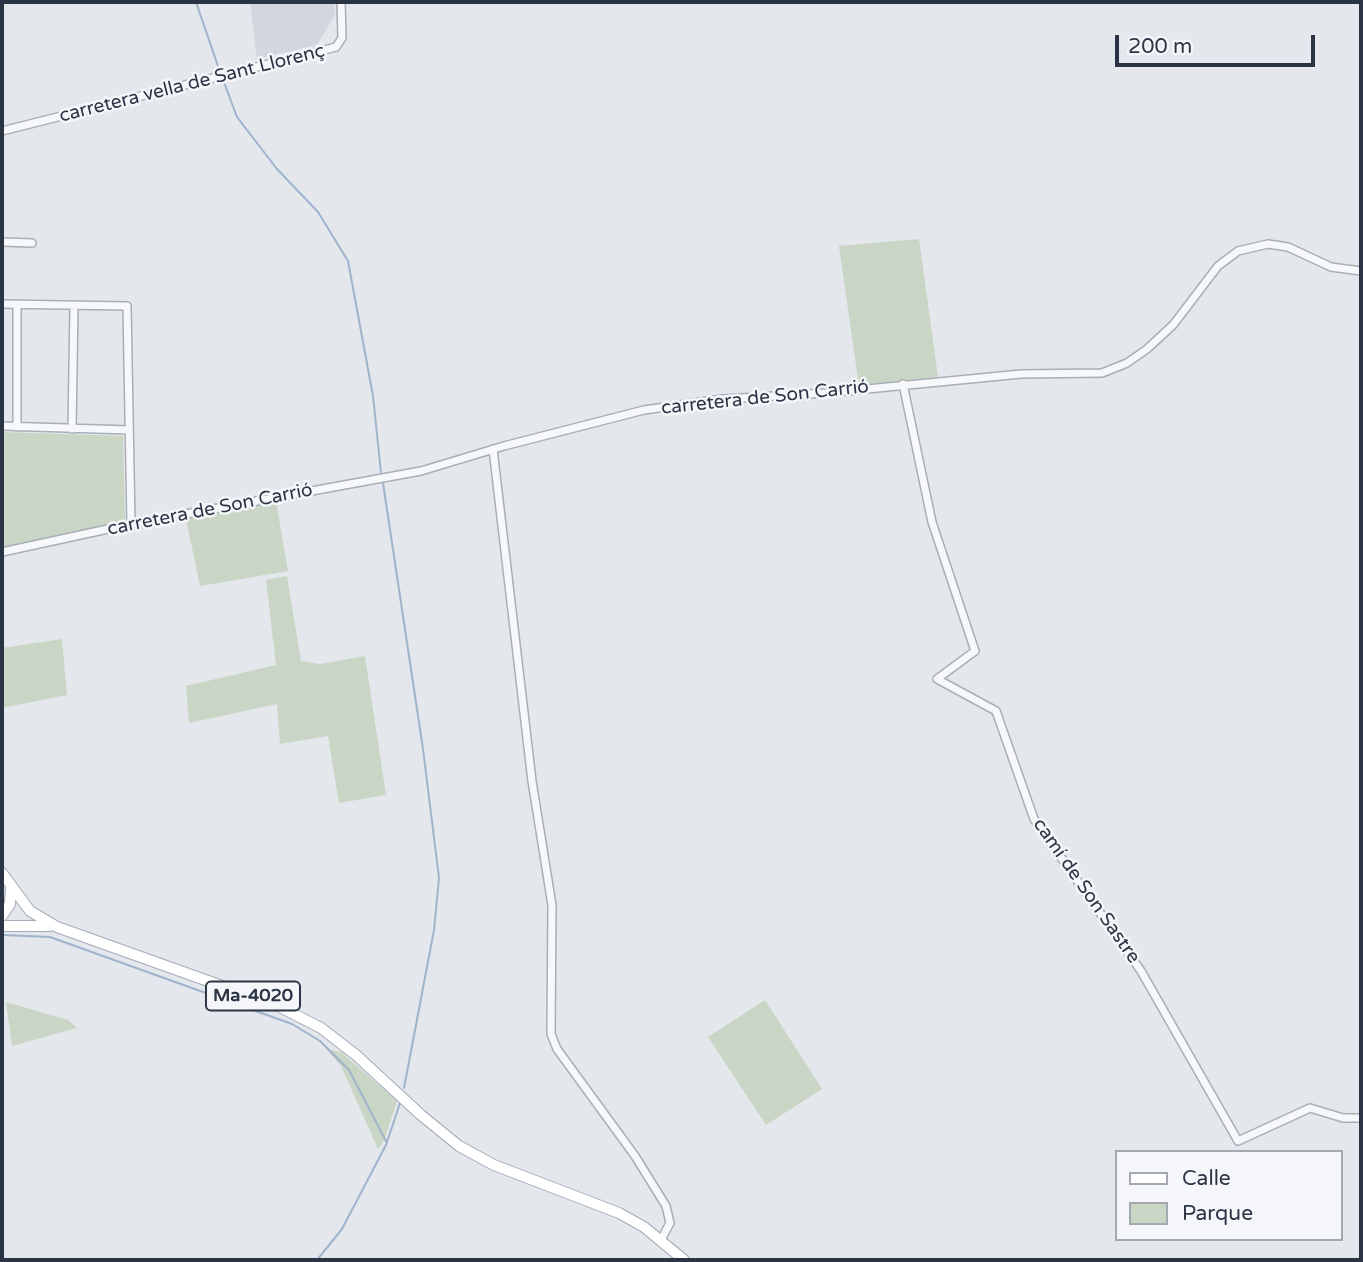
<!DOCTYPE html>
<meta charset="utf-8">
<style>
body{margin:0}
#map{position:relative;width:1363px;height:1262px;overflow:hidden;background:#e4e7ec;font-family:"Varela Round",sans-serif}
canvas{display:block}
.frame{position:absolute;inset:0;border:4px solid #2b3445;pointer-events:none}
.legend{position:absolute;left:1115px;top:1150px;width:228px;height:91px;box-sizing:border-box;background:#f4f6f9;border:2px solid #a4a8b1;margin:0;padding:9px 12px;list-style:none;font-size:21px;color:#2b3445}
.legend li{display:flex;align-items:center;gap:14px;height:35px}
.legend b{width:35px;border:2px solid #a4a8b1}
.scale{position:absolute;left:1115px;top:35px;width:200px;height:32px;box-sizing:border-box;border:4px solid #2b3445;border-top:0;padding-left:9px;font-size:21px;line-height:24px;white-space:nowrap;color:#2b3445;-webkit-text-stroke:5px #f4f6f9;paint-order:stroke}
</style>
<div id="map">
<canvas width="1363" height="1262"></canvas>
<div class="frame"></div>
<ul class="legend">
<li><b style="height:9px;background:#fff"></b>Calle</li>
<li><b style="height:19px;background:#c9d6c5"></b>Parque</li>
</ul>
<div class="scale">200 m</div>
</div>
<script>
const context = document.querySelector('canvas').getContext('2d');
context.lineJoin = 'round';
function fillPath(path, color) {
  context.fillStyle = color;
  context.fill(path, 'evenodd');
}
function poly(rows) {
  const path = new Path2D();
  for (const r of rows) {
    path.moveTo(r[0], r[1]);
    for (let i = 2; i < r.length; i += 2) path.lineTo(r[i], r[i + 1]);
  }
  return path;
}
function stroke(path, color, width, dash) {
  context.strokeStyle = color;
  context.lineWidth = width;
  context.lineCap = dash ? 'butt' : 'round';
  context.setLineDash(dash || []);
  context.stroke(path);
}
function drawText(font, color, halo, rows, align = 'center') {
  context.font = font + ' "Varela Round",sans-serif';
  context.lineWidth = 5;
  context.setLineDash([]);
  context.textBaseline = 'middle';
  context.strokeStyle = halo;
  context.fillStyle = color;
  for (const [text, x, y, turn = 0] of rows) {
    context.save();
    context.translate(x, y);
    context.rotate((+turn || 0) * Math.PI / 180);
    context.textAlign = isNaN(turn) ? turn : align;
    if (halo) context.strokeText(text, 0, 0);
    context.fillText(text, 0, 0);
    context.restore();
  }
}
const built = poly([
 [250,2,334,2,335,15,317,45,257,59]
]);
const green = poly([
 [919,239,938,377,859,386,839,246],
 [2,432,123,436,125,522,2,550],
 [276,501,288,571,200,586,186,519],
 [287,576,301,661,320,664,365,656,386,795,339,803,328,736,280,744,277,704,189,723,186,686,276,665,266,580],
 [62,639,67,695,2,708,2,648],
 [765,1000,822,1089,766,1125,708,1037],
 [6,1002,68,1020,77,1028,12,1046],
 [326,1049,341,1052,397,1101,384,1141,378,1149,341,1066]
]);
const stream = poly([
 [196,2,220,72],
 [222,77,237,117,277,169,318,212,348,261,373,396,381,473],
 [383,483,423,749,439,878,434,930,404,1088],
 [2,935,50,937,292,1024,320,1041,349,1070,387,1143,342,1229,317,1260],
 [387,1142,400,1103]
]);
const minor = poly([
 [2,131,336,47,342,38,341,2],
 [2,242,32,243],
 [2,304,127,306,131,524],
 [903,384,932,522,975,651,937,679,996,711,1034,819,1141,971,1238,1141,1310,1108,1343,1118,1361,1118],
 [2,426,129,430],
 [17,427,17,305],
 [72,429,74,306],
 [493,449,532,781,552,905,551,1034,557,1049,635,1156,666,1206,670,1223,661,1240],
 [2,552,131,524,421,471,504,446,644,410,723,399,826,393,1021,374,1102,373,1127,363,1147,349,1173,325,1218,266,1238,251,1268,244,1288,247,1331,267,1361,271]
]);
const major = poly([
 [2,873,30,911,57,927,278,1006,321,1028,356,1055,421,1115,459,1146,494,1165,619,1213,644,1227,684,1260],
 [2,916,10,904,11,888],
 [2,926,50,926]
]);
const shields = [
 [253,996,94]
];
const shieldNames = [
 ["Ma-4020",253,996]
];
const streetNames = [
 ["carretera vella de Sant Llorenç",192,84,-14],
 ["carretera de Son Carrió",765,398,-6],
 ["carretera de Son Carrió",210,510,-11],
 ["camí de Son Sastre",1086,891,55]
];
fillPath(built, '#d2d6de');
fillPath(green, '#c9d6c5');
stroke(stream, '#9fb4cc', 2);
stroke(minor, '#a9aeb7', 10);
stroke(major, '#a3abb8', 12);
stroke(minor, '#f7f8fa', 7);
stroke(major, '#fff', 10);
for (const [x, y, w] of shields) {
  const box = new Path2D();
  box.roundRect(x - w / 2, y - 14.5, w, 29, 5);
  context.fillStyle = '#f4f6f9';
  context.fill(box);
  stroke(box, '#2b3445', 2);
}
drawText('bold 18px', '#2b3445', null, shieldNames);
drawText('19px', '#2b3445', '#f4f6f9', streetNames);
</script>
